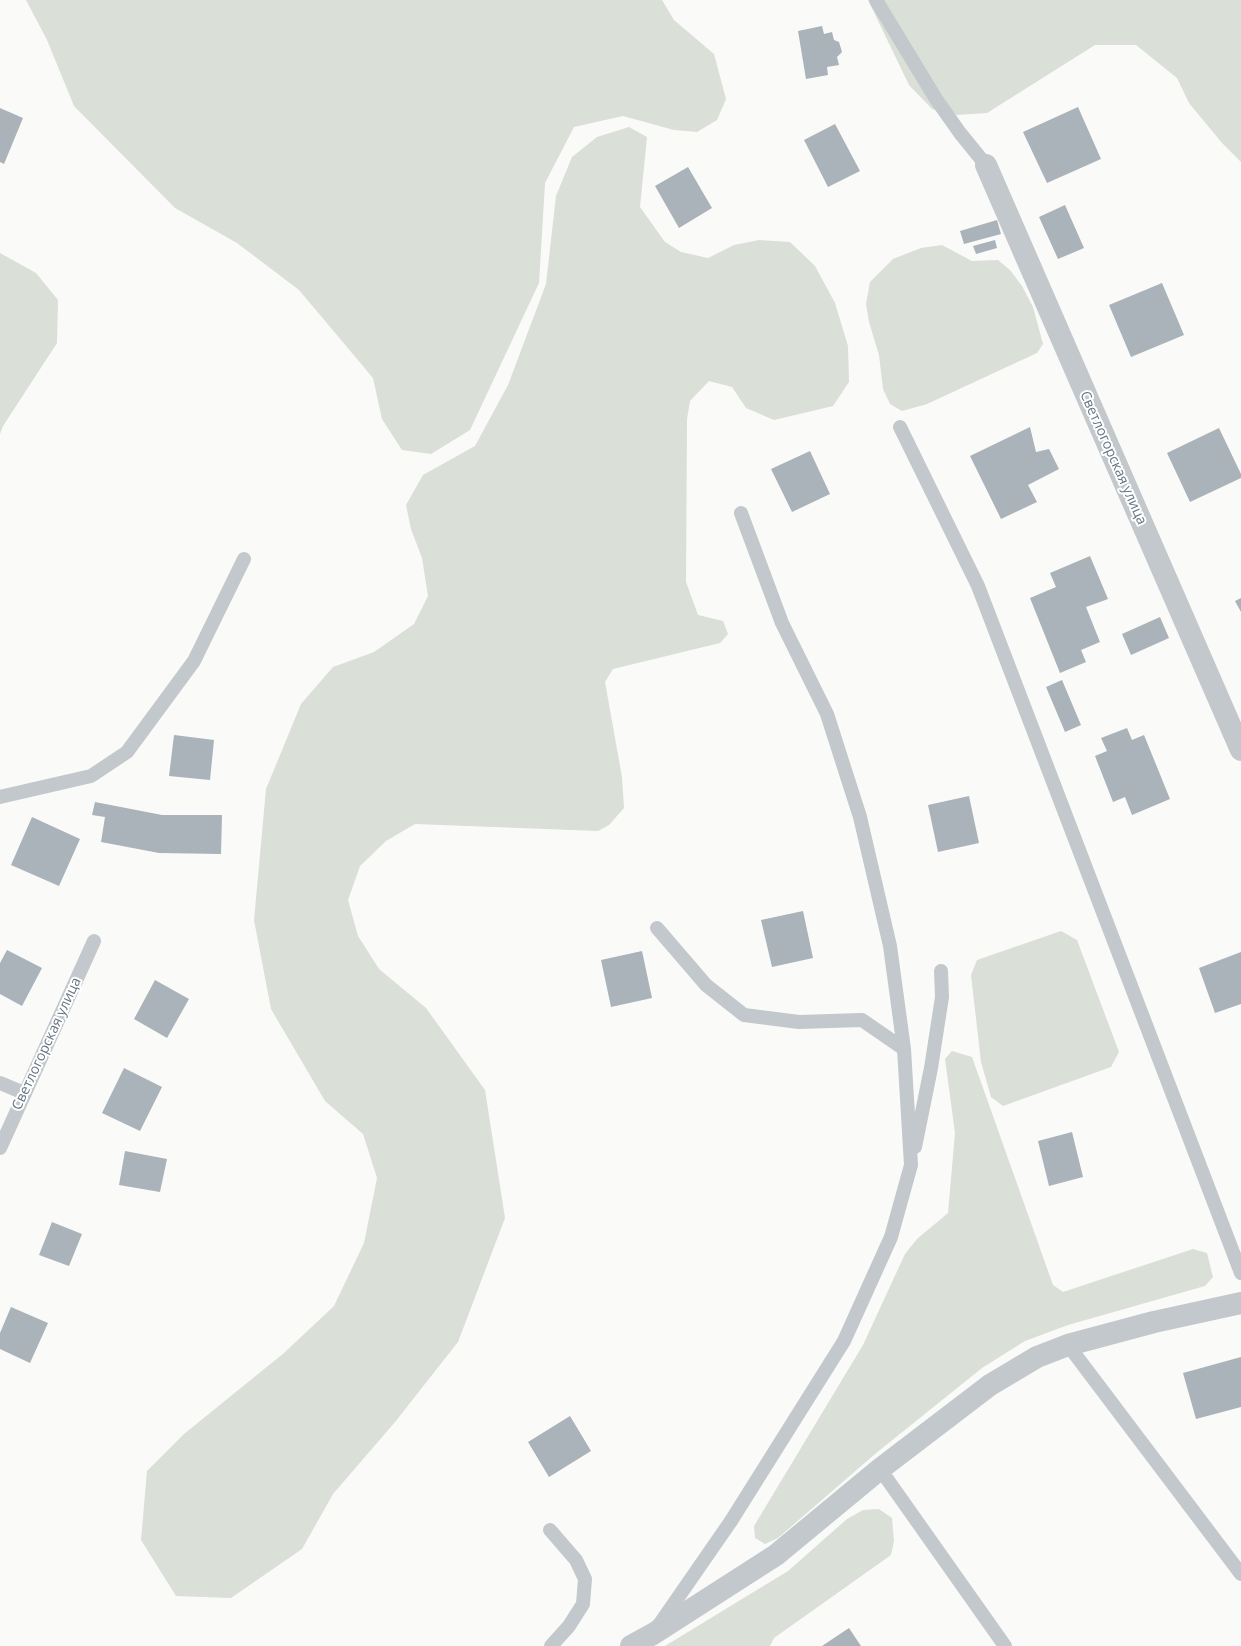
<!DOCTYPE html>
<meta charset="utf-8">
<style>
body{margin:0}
canvas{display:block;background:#fafaf8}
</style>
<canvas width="1241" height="1646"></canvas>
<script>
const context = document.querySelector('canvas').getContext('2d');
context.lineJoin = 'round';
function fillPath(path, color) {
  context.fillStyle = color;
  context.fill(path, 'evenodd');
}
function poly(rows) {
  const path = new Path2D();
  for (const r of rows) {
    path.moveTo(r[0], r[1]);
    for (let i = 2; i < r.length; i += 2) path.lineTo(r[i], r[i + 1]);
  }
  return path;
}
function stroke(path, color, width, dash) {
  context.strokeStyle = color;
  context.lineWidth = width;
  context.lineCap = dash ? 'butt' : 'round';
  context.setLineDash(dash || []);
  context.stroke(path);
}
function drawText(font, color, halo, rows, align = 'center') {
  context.font = font + ' "Open Sans",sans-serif';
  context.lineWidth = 4;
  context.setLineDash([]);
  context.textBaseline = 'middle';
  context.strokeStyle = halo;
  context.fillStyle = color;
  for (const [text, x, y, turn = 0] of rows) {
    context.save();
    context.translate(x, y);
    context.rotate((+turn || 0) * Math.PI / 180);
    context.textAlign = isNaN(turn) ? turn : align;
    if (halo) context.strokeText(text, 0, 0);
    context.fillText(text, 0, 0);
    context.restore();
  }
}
const green = poly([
 [26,0,662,0,674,20,714,54,726,99,717,120,697,132,674,130,623,116,574,127,545,183,539,283,470,430,431,454,402,450,382,419,373,378,299,290,237,243,175,208,74,106,47,40],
 [868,0,1241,0,1241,162,1222,143,1189,103,1177,78,1136,45,1095,45,987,113,956,115,932,109,909,85],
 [629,127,647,137,640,207,665,242,681,252,708,258,734,245,759,240,790,242,815,266,835,303,848,346,849,382,833,406,774,420,746,408,732,387,709,381,690,401,687,419,686,582,698,615,723,621,728,634,720,643,613,669,605,682,622,777,624,808,609,825,598,831,415,824,386,841,360,866,348,900,358,936,379,969,426,1008,485,1090,505,1218,458,1342,395,1422,333,1494,302,1549,231,1598,176,1596,141,1540,147,1471,184,1434,284,1353,334,1306,364,1243,377,1178,363,1134,325,1101,271,1009,254,920,266,789,301,704,333,667,374,652,414,624,428,596,422,558,411,529,406,505,423,475,475,446,508,385,546,284,556,196,572,157,597,137],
 [942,245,972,261,998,260,1010,270,1022,286,1033,307,1043,344,1037,353,927,404,902,411,890,404,883,389,879,355,869,322,866,304,870,282,893,259,921,248],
 [0,253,36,273,58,300,57,343,3,426,0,434],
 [1061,931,1077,940,1119,1052,1111,1067,1003,1106,991,1097,981,1062,971,975,977,960],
 [952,1051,972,1057,1053,1285,1063,1292,1193,1249,1207,1253,1213,1277,1205,1286,1068,1325,1025,1341,982,1368,875,1454,778,1538,765,1544,755,1538,754,1526,863,1345,905,1254,917,1239,948,1213,955,1133,945,1059],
 [879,1509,892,1518,894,1541,891,1555,774,1638,770,1646,665,1646,788,1571,847,1519,863,1510]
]);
const building = poly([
 [822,26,824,34,832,32,834,40,839,42,842,52,837,57,839,65,827,67,828,75,806,79,798,31],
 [1078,107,1101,159,1047,183,1023,132],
 [0,108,23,118,4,164,0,162],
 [835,124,860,171,828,187,804,140],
 [688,167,712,208,679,228,655,186],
 [1065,205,1084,248,1058,259,1039,217],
 [997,220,1001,234,964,244,960,231],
 [995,240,997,248,976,254,973,246],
 [1162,283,1184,335,1131,357,1109,305],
 [1030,427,1036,452,1049,449,1059,469,1028,485,1037,502,1001,519,970,456],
 [1219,428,1241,474,1241,478,1190,502,1167,453],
 [810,451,830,494,792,512,771,469],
 [1090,556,1108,599,1086,607,1100,642,1081,650,1086,662,1060,673,1030,598,1056,587,1050,573],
 [1241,598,1241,612,1235,601],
 [1160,617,1169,638,1131,655,1122,634],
 [1062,680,1081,725,1065,732,1046,687],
 [1127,728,1132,740,1144,735,1170,799,1132,815,1125,797,1113,802,1095,756,1107,751,1101,738],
 [174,735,214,740,210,780,169,776],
 [969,796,979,843,938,852,928,805],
 [95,802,162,815,222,815,221,854,159,853,101,842,105,817,92,815],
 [32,817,80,839,59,886,11,865],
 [803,911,813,958,772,967,761,920],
 [7,950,42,968,22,1006,0,994,0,963],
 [642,951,652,998,611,1007,601,960],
 [1241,952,1241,1004,1215,1013,1199,968],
 [155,980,189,999,167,1038,134,1019],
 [124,1068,162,1087,140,1131,102,1113],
 [1072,1132,1083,1177,1049,1186,1038,1141],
 [125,1151,167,1159,160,1192,119,1185],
 [52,1222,82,1234,69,1266,39,1255],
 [11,1307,48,1323,30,1363,0,1349,0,1333],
 [1241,1357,1241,1407,1196,1419,1183,1373],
 [570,1416,591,1451,549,1477,528,1442],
 [849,1628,861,1646,822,1646]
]);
const service = poly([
 [876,0,936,99,960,133,986,165],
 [900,427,978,586,1241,1273],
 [741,513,782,623,827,714,860,817,890,946,904,1049],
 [0,797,91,776,127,752,194,661,244,559],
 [657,928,706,985,744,1015,799,1022,862,1020,904,1049,911,1165,891,1237,844,1341,731,1521,659,1625],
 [0,1083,24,1093],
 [915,1147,931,1068,942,997,941,971],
 [0,1148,94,941],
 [1068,1345,1241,1574],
 [880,1469,1005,1646],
 [550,1530,576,1560,585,1579,583,1604,569,1626,551,1646]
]);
const minor = poly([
 [986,165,1241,750],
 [631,1646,653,1634,776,1555,880,1469,990,1385,1037,1357,1068,1345,1154,1322,1241,1303]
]);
const streetNames = [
 ["Светлогорская улица",1113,458,66],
 ["Светлогорская улица",47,1044,-65]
];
fillPath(green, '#dadfd7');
fillPath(building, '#aab3b9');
stroke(service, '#c3c8cc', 14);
stroke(minor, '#c3c8cc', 22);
drawText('14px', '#657683', '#fff', streetNames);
</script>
